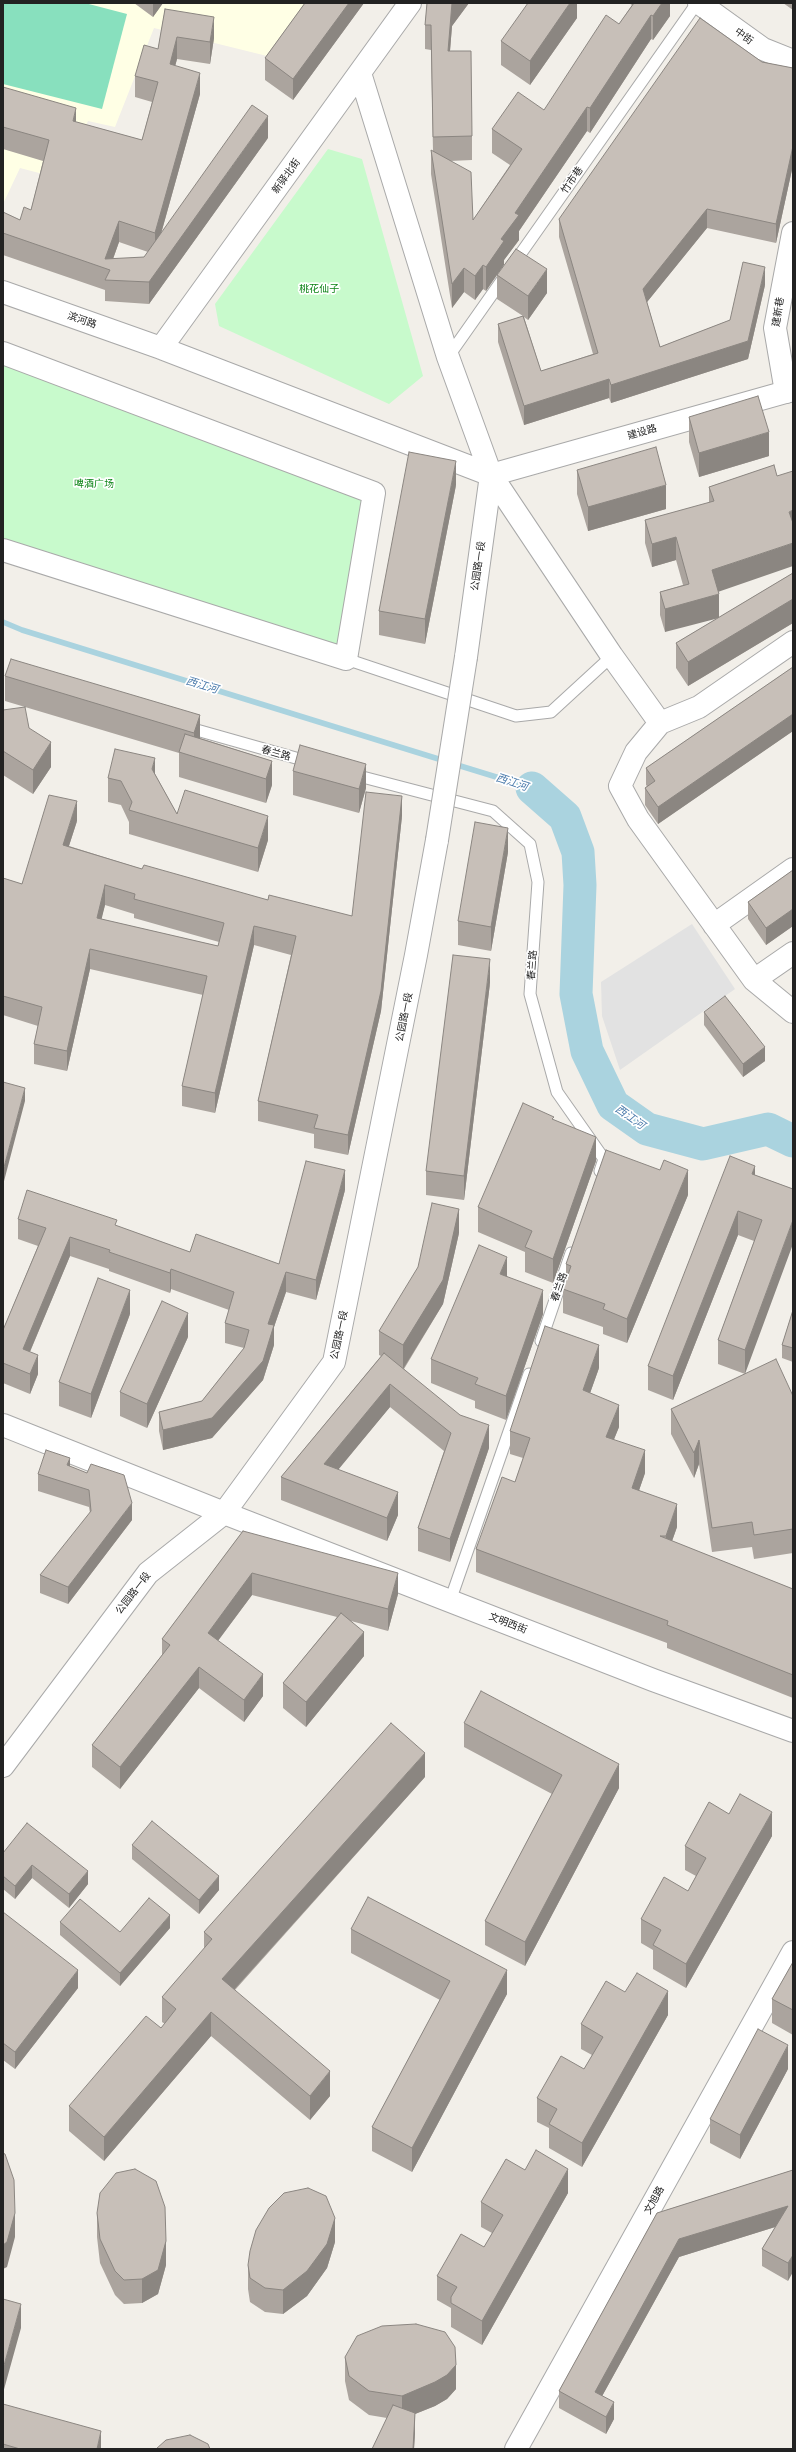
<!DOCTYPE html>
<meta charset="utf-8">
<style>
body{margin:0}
#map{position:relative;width:796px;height:2452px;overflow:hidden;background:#f2efe9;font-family:Barlow,sans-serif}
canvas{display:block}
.frame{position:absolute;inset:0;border:4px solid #222;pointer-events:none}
</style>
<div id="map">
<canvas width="796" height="2452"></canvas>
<div class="frame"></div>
</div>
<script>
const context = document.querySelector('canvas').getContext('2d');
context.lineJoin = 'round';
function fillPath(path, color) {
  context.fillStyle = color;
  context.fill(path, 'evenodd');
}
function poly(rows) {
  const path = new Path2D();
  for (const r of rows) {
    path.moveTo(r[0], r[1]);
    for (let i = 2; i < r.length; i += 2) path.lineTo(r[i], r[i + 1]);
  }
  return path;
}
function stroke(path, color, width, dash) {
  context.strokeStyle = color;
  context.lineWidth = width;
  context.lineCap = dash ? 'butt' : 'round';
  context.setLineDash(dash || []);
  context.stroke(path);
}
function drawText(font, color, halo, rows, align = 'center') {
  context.font = font + ' Barlow,"Noto Sans SC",sans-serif';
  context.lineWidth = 3.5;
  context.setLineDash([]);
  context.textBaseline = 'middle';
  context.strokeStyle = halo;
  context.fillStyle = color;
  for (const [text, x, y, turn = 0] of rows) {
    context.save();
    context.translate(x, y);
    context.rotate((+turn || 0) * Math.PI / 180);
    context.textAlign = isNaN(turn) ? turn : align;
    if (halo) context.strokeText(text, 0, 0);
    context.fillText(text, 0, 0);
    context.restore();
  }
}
const education = poly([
 [3,3,323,3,267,56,154,28,115,127,88,121,62,179,20,168,3,204]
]);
const park = poly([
 [328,149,362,159,423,376,389,404,219,326,215,304],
 [3,353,374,493,346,659,3,550]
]);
const pitch = poly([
 [3,3,85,3,127,14,102,109,3,84]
]);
const parking = poly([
 [692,924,735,989,620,1070,602,1016,601,982]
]);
const stream = poly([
 [3,622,22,630,445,761],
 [454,764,532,788]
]);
const river = poly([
 [532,788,565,817,578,852,580,885,576,994,587,1051,613,1105,647,1129,703,1144,768,1129,793,1141]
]);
const service = poly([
 [448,357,697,3],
 [346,659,516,716,551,712,612,656],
 [186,727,310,762],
 [351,774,493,811,530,844,538,882,530,994,557,1092,604,1159,600,1171],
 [541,1341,571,1253],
 [450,1601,529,1374]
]);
const minor = poly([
 [3,353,374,493,346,659,3,550],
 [786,392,775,328,793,233],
 [491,475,612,656,660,723],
 [793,642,699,707,660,723,636,752,620,786,638,819,754,980,793,1012],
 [714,925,793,869],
 [754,980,793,953],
 [3,1425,224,1513],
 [516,2449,793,1952]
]);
const tertiary = poly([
 [699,3,763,49,793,61],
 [360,73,448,357,491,475,466,657],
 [3,292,161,348,491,475],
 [161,348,410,3],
 [491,475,793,390],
 [224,1513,653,1680,793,1731],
 [3,1766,148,1573,224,1513,334,1362,416,955,437,840]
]);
const tertiaryBridge = poly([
 [437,840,466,657]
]);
const wall = poly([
 [134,3,163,3,153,17],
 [305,3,364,3,293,100,265,80,265,58],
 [427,3,469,3,452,26,450,51,472,136,472,160,450,161,473,220,510,165,492,153,492,129,544,110,619,24,632,5,629,3,670,3,670,16,653,40,651,39,590,133,587,131,519,231,519,240,504,260,486,291,483,289,475,300,464,292,452,308,431,174,431,150,433,151,431,50,425,49,425,25],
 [577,3,577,18,530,85,501,65,501,41],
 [783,3,793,3,793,10],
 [165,9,214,38,210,64,177,59,175,66,200,94,161,234,268,138,149,304,105,301,105,290,3,255,3,212,20,220,31,210,43,161,3,149,3,87,76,122,142,140,152,102,135,97,135,76,158,49],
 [119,242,148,252,144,257,113,259],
 [762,62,793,68,793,165,776,243,707,228,647,302,660,347,730,320,765,285,748,359,611,403,609,398,524,425,498,342,498,324,523,316,497,299,497,275,547,293,528,320,524,317,541,371,593,354,559,237,559,219],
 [689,417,769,456,699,477,689,442],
 [774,465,718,592,665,632,660,615,660,592,683,585,676,560,652,567,645,543,645,520,709,503,709,487],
 [577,470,666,509,588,531,577,494],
 [456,485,425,644,379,635,379,611],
 [793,573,793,623,688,686,676,668,676,643],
 [793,667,793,731,658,824,645,805,645,788,647,786,646,785,646,768],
 [5,676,200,715,200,738,272,761,272,785,266,803,179,777,179,753,5,701],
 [3,710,29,728,51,767,33,794,3,775],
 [293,771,366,788,359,813,293,795],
 [155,774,177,814,268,840,258,872,129,834,129,822,121,805,108,802,108,778],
 [402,816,381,1011,348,1155,314,1148,314,1134,258,1121,258,1101,291,955,254,945,215,1113,182,1106,182,1086,203,995,90,969,67,1071,34,1064,34,1044,38,1026,3,1015,3,878,22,884,77,821,69,846,142,869,268,900,352,916],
 [105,905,134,914,134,918,219,942,218,946,101,919],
 [508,852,491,951,458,945,458,921],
 [793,870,793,926,766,945,748,919,748,902],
 [490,983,464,1200,426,1195,426,1171],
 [704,1012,765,1061,743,1077,704,1025],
 [554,1120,596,1161,553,1283,525,1272,525,1252,478,1232,478,1207],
 [755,1175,793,1189,745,1373,793,1396,793,1553,754,1559,752,1547,712,1552,699,1464,694,1478,671,1434,671,1409,745,1374,718,1364,718,1340,754,1241,738,1235,673,1400,648,1390,648,1366],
 [345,1190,316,1300,286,1292,274,1327,274,1345,263,1380,212,1438,163,1450,159,1431,159,1412,202,1401,244,1348,225,1343,225,1323,229,1310,171,1289,170,1293,109,1271,109,1269,70,1256,30,1352,38,1374,30,1394,3,1383,3,1330,38,1246,18,1239,18,1219,117,1226,190,1252,279,1264],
 [688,1195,627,1343,603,1334,603,1327,563,1313,563,1289,566,1278,566,1264],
 [459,1233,443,1304,404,1369,489,1448,450,1562,418,1551,418,1528,444,1451,390,1407,338,1469,398,1515,387,1541,281,1500,281,1477,381,1356,379,1355,379,1331],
 [507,1276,543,1314,506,1420,475,1408,475,1401,431,1383,431,1359],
 [793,1310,793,1362,782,1358,782,1345],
 [130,1314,91,1418,59,1406,59,1382],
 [188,1337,147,1428,120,1416,120,1392],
 [599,1368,590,1393,619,1427,614,1439,645,1473,639,1490,677,1527,672,1541,793,1589,793,1698,667,1648,667,1643,476,1572,476,1549,515,1482,523,1458,510,1454,510,1431],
 [70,1466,132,1520,68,1604,40,1593,40,1575,90,1513,89,1507,38,1491,38,1474],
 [243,1531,398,1594,388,1631,351,1621,364,1656,306,1727,283,1708,283,1683,337,1617,252,1595,218,1641,263,1696,244,1722,199,1688,120,1789,92,1767,92,1745,162,1655,162,1639],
 [464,1723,619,1788,525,1966,485,1945,485,1921,552,1794,464,1747],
 [425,1777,235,1990,330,2096,310,2120,211,2036,104,2161,69,2131,69,2106,161,2028,165,2024,162,2022,162,1997,204,1949,204,1932],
 [729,1814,772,1836,686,1988,653,1969,653,1950,641,1943,641,1919,688,1891,696,1876,685,1870,685,1846],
 [132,1845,219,1890,199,1914,132,1859],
 [3,1853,88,1884,69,1908,32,1878,15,1899,3,1889],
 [3,1912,78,1988,15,2069,3,2060],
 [60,1922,120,1932,170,1928,120,1986,60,1935],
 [351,1929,507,1994,412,2172,372,2151,372,2127,440,2000,351,1953],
 [793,1962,793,2035,772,2023,772,1999],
 [625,1992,668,2015,582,2167,549,2148,549,2128,537,2122,537,2098,584,2069,592,2055,581,2049,581,2024],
 [788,2069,740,2159,710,2143,710,2119],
 [525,2170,568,2193,482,2345,451,2327,451,2308,437,2300,437,2276,484,2247,492,2233,481,2227,481,2202],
 [793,2170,788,2281,762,2266,762,2249,775,2227,679,2257,602,2396,614,2419,606,2434,559,2408,559,2391,657,2213],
 [97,2213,166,2265,158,2294,142,2303,124,2304,115,2295,100,2263,97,2237],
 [335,2242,327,2268,307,2296,283,2314,265,2312,250,2302,248,2289,248,2265],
 [345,2357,456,2389,447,2399,435,2406,415,2414,415,2433,414,2449,372,2449,387,2418,369,2415,349,2400,345,2381],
 [3,2404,101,2449,3,2449]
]);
const shadedWall = poly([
 [153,3,163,3,153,17],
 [349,3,364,3,293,100,293,79],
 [452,3,469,3,452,26,448,75,448,51],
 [570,3,577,3,577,18,530,85,530,61],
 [662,3,670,3,670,16,653,40,653,16],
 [651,15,651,39,590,133,590,108],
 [214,17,214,38,210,64,210,42],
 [177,37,177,59,170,86,170,64],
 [200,73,200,94,155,255,155,233],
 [587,107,587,131,519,231,519,240,504,260,504,265,486,291,486,267,501,239,515,213],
 [76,108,76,130,73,121],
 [268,116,268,138,149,304,149,282],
 [793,146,793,165,776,243,776,224],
 [707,209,707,228,643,307,643,289],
 [119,221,119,242,109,270,105,259],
 [483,265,483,289,475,300,475,276],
 [765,267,765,285,748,359,611,403,611,385,748,341],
 [464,268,464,292,452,308,452,284],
 [547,269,547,293,528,320,528,296],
 [609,379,609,398,524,425,524,406],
 [769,432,769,456,699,477,699,453],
 [456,461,456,485,425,644,425,619],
 [666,485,666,509,588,531,588,507],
 [793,510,793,534,789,512],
 [676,537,676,560,652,567,652,544],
 [793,543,793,566,712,594,712,570],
 [719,594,719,618,665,632,665,609],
 [793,599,793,623,688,686,688,662],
 [793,714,793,731,658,824,658,807],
 [200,715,200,739,194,758,194,733],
 [51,742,51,767,33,794,33,770],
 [155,758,155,783,152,769],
 [272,761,272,785,266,803,266,779],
 [366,764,366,788,359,813,359,789],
 [402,796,402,816,381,1011,348,1155,348,1135],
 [77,801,77,821,63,864,63,845],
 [268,816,268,840,258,872,258,848],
 [508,828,508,852,491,951,491,927],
 [105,885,105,905,97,938,97,918],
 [793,909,793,926,766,945,766,928],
 [254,926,254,945,215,1113,215,1093],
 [90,949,90,969,67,1071,67,1051],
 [490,959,490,983,464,1200,464,1176],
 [765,1047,765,1061,743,1077,743,1064],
 [25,1088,25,1101,3,1185,3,1171],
 [596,1137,596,1161,553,1283,553,1259],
 [755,1166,755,1190,752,1174],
 [345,1170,345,1190,316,1300,316,1280],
 [688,1170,688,1195,627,1343,627,1319],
 [459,1209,459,1233,443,1304,403,1369,403,1345],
 [738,1211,738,1235,673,1400,673,1376],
 [793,1220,793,1244,745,1374,745,1350],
 [70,1237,70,1256,23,1368,23,1349],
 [507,1257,507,1281,500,1274],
 [171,1269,171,1289,170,1293,170,1273],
 [286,1272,286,1292,274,1327,274,1345,263,1380,212,1438,163,1450,163,1430,212,1418,268,1324],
 [130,1290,130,1314,91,1418,91,1394],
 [543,1290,543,1314,506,1420,506,1396],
 [188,1313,188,1337,147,1428,147,1404],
 [599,1345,599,1368,583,1413,583,1390],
 [38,1355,38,1374,30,1394,30,1374],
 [390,1384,390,1407,324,1487,324,1464],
 [619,1405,619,1427,606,1459,606,1437],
 [489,1425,489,1448,450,1562,450,1539],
 [699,1440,699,1464,694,1478,694,1453],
 [645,1450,645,1473,632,1511,632,1488],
 [70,1458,70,1475,67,1465],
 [398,1492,398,1515,387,1541,387,1518],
 [132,1503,132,1520,68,1604,68,1587],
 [677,1504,677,1527,666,1558,666,1536],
 [252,1573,252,1595,208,1654,208,1633],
 [398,1573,398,1594,388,1631,388,1609],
 [364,1632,364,1656,306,1727,306,1702],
 [199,1667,199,1688,120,1789,120,1767],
 [263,1674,263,1696,244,1722,244,1700],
 [425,1753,425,1777,222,2003,222,1979],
 [619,1764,619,1788,525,1966,525,1942],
 [772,1812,772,1836,686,1988,686,1964],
 [32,1865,32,1878,15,1899,15,1886],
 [88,1871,88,1884,69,1908,69,1894],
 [219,1876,219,1890,199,1914,199,1900],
 [170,1915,170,1928,120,1986,120,1973],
 [78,1970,78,1988,15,2069,15,2052],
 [507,1970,507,1994,412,2172,412,2148],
 [668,1991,668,2015,582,2167,582,2143],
 [211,2012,211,2036,104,2161,104,2137],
 [788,2045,788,2069,740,2159,740,2135],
 [330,2071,330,2096,310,2120,310,2096],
 [568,2169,568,2193,482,2345,482,2321],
 [788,2206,788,2223,679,2257,595,2409,595,2392,679,2239],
 [15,2213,15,2237,7,2267,3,2269,3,2245],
 [335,2218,335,2242,327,2268,307,2296,283,2314,283,2290],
 [166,2241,166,2265,158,2294,142,2303,142,2279],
 [793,2255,793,2272,788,2281,788,2263],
 [21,2304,21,2328,3,2393,3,2369],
 [456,2365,456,2389,447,2399,435,2406,415,2414,415,2433,414,2449,413,2449,402,2420,402,2396],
 [614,2402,614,2419,606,2434,606,2417],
 [101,2431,101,2449,97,2449]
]);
const building = poly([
 [305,3,349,3,293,79,265,58,305,3],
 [427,3,452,3,448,51,471,51,472,136,433,137,431,25,425,25,427,3],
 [528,3,570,3,530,61,501,41,528,3],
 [634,3,662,3,653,16,651,15,590,108,587,107,515,213,519,215,501,239,504,241,486,267,483,265,475,276,464,268,452,284,431,150,471,172,473,220,522,149,492,129,518,92,544,110,606,15,619,24,634,3],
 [165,9,214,17,210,42,177,37,170,64,200,73,155,233,119,221,105,259,144,257,252,105,268,116,149,282,105,280,110,270,3,233,3,212,20,220,24,207,31,210,49,140,3,127,3,87,76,108,73,121,142,140,158,82,135,76,144,45,158,49,165,9],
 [700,18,762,62,793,68,793,146,776,224,707,209,643,289,660,347,730,320,743,262,765,267,748,341,611,385,609,379,524,406,498,324,523,316,541,371,598,353,559,219,700,18],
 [516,249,547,269,528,296,497,275,516,249],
 [758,396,769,432,699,453,689,417,758,396],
 [656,447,666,485,588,507,577,470,656,447],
 [409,452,456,461,425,619,379,611,409,452],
 [774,465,777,476,793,471,793,510,789,512,793,523,793,543,712,570,719,594,665,609,660,592,689,584,676,537,652,544,645,520,714,501,709,487,774,465],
 [793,573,793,599,688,662,676,643,793,573],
 [11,659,200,715,194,733,5,676,11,659],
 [793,667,793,714,658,807,645,788,655,781,646,768,793,667],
 [25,707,29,728,51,742,33,770,3,751,3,710,25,707],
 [185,734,272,761,266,779,179,752,185,734],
 [300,745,366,764,359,789,293,771,300,745],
 [115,749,155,758,152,769,177,814,185,790,268,816,258,848,129,810,132,802,121,781,108,778,115,749],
 [366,792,402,796,381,991,348,1135,314,1128,318,1115,258,1101,296,936,254,926,215,1093,182,1086,207,976,90,949,67,1051,34,1044,42,1007,3,996,3,878,22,884,49,795,77,801,63,845,142,869,144,865,268,900,269,895,352,916,366,792],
 [105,885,135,894,134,899,224,923,218,946,97,918,105,885],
 [475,822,508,828,491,927,458,921,475,822],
 [793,870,793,909,766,928,748,902,793,870],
 [453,955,490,959,464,1176,426,1171,453,955],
 [725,996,765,1047,743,1064,704,1012,725,996],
 [3,1082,25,1088,3,1171,3,1082],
 [523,1103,554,1117,552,1119,596,1137,553,1259,525,1247,532,1231,478,1207,523,1103],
 [606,1150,660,1170,664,1160,688,1170,627,1319,603,1309,605,1304,563,1289,571,1266,566,1264,606,1150],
 [730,1156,755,1166,752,1174,793,1189,793,1220,745,1350,718,1340,762,1220,738,1211,673,1376,648,1366,730,1156],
 [306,1161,345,1170,316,1280,286,1272,268,1324,274,1325,263,1361,212,1418,163,1430,159,1412,202,1401,244,1348,249,1330,225,1323,234,1292,171,1269,170,1273,109,1252,110,1250,70,1237,23,1349,38,1355,30,1374,3,1363,3,1330,46,1228,18,1219,27,1190,117,1220,115,1225,190,1252,196,1234,279,1264,306,1161],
 [432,1203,459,1209,443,1280,403,1345,379,1331,418,1267,432,1203],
 [479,1245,507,1257,500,1274,543,1290,506,1396,475,1384,478,1378,431,1359,479,1245],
 [98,1278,130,1290,91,1394,59,1382,98,1278],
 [162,1301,188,1313,147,1404,120,1392,162,1301],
 [793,1310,793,1348,782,1345,793,1310],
 [545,1326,599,1345,583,1390,619,1405,606,1437,645,1450,632,1488,677,1504,666,1536,660,1536,793,1589,793,1675,667,1625,668,1621,476,1549,502,1477,515,1482,530,1438,510,1431,545,1326],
 [384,1353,460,1415,489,1425,450,1539,418,1528,451,1433,390,1384,324,1464,398,1492,387,1518,281,1477,384,1353],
 [776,1359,793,1396,793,1529,754,1535,752,1522,712,1528,699,1440,694,1453,671,1409,776,1359],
 [46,1450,70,1458,67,1465,87,1473,91,1464,124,1475,132,1503,68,1587,40,1575,91,1511,89,1490,38,1474,46,1450],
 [243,1531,398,1573,388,1609,252,1573,208,1633,263,1674,244,1700,199,1667,120,1767,92,1745,170,1645,162,1639,243,1531],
 [341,1613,364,1632,306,1702,283,1683,341,1613],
 [481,1691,619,1764,525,1942,485,1921,562,1775,464,1723,481,1691],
 [391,1723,425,1753,222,1979,330,2071,310,2096,211,2012,104,2137,69,2106,146,2016,161,2028,176,2009,162,1997,212,1939,204,1932,391,1723],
 [740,1794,772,1812,686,1964,653,1945,661,1930,641,1919,664,1877,688,1891,706,1858,685,1846,709,1802,729,1814,740,1794],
 [152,1821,219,1876,199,1900,132,1845,152,1821],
 [27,1823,88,1871,69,1894,32,1865,15,1886,3,1876,3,1853,27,1823],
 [368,1897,507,1970,412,2148,372,2127,450,1981,351,1929,368,1897],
 [149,1898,170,1915,120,1973,60,1922,80,1899,120,1932,149,1898],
 [3,1912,78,1970,15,2052,3,2043,3,1912],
 [793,1962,793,2010,772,1999,793,1962],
 [637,1973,668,1991,582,2143,549,2124,557,2109,537,2098,561,2056,584,2069,603,2037,581,2024,606,1981,625,1992,637,1973],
 [758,2029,788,2045,740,2135,710,2119,758,2029],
 [536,2150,568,2169,482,2321,451,2303,451,2297,457,2287,437,2276,461,2234,484,2247,503,2215,481,2202,506,2159,525,2170,536,2150],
 [3,2153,5,2154,14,2180,15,2213,7,2242,3,2245,3,2153],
 [135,2169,156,2181,165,2207,166,2241,158,2270,142,2279,124,2280,115,2271,100,2239,97,2213,100,2193,116,2173,135,2169],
 [793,2170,793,2255,788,2263,762,2249,788,2206,679,2239,595,2392,614,2402,606,2417,559,2391,657,2213,793,2170],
 [308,2188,326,2196,335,2218,327,2244,307,2271,283,2290,265,2288,250,2278,248,2265,250,2251,256,2230,269,2208,284,2193,308,2188],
 [3,2299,21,2304,3,2369,3,2299],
 [416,2324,445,2332,455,2347,456,2365,447,2375,435,2382,402,2396,369,2391,349,2376,345,2357,357,2336,382,2326,416,2324],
 [3,2404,101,2431,97,2449,20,2449,3,2444,3,2404],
 [393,2405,415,2413,413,2449,372,2449,393,2405],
 [190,2435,208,2444,210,2449,156,2449,166,2440,190,2435]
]);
const streetNames = [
 ["中街",744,36,36],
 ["新驿北街",286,176,-54],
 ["竹市巷",572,180,-55],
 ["建新巷",778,312,-81],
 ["滨河路",82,320,19],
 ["建设路",642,432,-16],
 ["公园路一段",478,566,-82],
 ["春兰路",276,753,16],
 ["春兰路",532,965,-86],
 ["公园路一段",404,1017,-79],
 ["春兰路",559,1287,-71],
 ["公园路一段",339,1335,-78],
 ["公园路一段",133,1593,-52],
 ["文明西街",508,1623,21],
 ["文旭路",654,2200,-61]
];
const parkNames = [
 ["桃花仙子",319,289],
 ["啤酒广场",94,484]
];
const waterNames = [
 ["西江河",202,685,17],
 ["西江河",512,782,18],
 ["西江河",630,1117,35]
];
fillPath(education, '#ffffe5');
fillPath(park, '#c8facc');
fillPath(pitch, '#88e0be');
fillPath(parking, '#e2e2e2');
stroke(stream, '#aad3df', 5.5);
stroke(river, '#aad3df', 33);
stroke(service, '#a9a9a9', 13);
stroke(minor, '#a9a9a9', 24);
stroke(tertiary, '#a9a9a9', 24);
stroke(service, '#fff', 11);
stroke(minor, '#fff', 22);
stroke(tertiary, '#fff', 22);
stroke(tertiaryBridge, '#a9a9a9', 24, []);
stroke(tertiaryBridge, '#fff', 22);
fillPath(wall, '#aba49e');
fillPath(shadedWall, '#8b8681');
fillPath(building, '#c7bfb8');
stroke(building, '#8b8681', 1);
drawText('10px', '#222', '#fff', streetNames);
drawText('10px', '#0c8416', '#fff', parkNames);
drawText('italic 11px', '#4a7aab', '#fff', waterNames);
</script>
